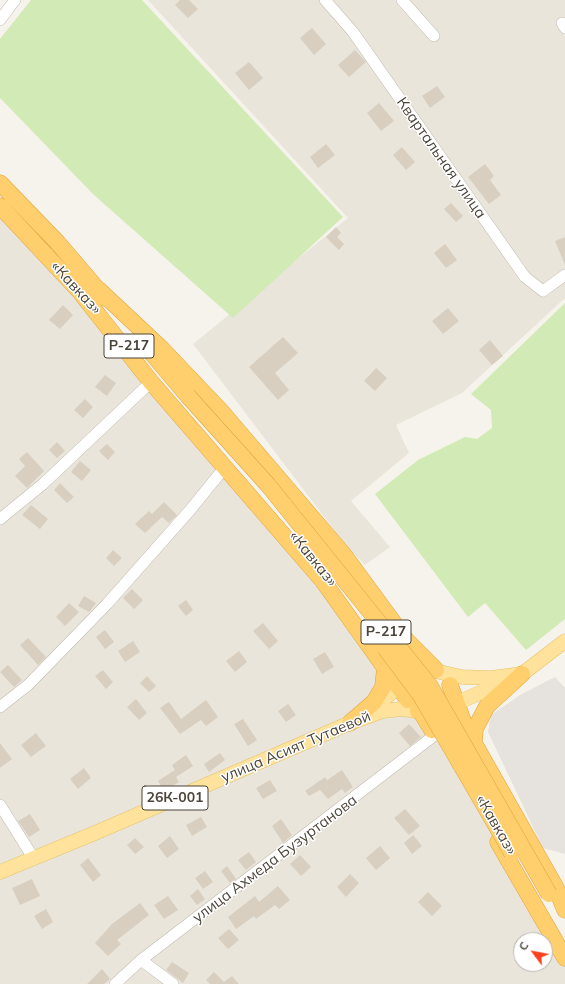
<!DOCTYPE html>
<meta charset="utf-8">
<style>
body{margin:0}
#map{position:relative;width:565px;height:984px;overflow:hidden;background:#f6f3ec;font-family:Mulish,sans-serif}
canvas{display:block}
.north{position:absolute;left:513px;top:932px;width:40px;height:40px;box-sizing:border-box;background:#fff;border:1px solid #b7b4b0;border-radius:50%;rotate:302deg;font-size:11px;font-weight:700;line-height:16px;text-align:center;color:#4b4439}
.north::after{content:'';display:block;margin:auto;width:14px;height:18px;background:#fc3f1d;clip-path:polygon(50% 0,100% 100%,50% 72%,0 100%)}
</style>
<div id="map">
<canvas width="565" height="984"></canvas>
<div class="north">С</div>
</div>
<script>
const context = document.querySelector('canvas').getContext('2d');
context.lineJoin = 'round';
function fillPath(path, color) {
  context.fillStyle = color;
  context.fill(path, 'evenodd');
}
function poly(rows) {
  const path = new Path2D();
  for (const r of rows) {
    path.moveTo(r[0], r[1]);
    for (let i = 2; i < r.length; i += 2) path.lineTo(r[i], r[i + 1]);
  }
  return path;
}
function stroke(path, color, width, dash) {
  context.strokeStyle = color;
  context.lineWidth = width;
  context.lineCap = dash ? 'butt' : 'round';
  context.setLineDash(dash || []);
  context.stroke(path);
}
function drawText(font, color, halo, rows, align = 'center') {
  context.font = font + ' Mulish,sans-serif';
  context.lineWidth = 3;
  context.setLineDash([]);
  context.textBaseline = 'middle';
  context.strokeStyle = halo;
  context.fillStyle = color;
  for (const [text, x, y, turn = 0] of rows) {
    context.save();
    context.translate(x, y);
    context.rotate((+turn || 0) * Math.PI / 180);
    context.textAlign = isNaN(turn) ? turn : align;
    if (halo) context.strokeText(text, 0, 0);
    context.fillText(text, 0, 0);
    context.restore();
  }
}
const residential = poly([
 [148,0,565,0,565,298,462,393,396,425,409,453,351,501,390,547,365,565,341,539,193,344,348,218],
 [0,206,77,288,385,668,374,702,421,712,565,958,565,984,0,984],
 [521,940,545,940,545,964,521,964]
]);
const industrial = poly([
 [555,677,565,688,565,854,543,848,488,732,491,715,520,695]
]);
const green = poly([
 [31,0,142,0,343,217,233,318,94,195,0,98,0,39],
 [565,303,565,619,526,650,485,603,468,617,375,494,418,460,465,437,477,439,492,428,491,410,471,394]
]);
const building = poly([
 [180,0,189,0,198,9,188,18,175,5],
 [312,28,326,44,314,55,300,38],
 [355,50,366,62,349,77,338,65],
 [249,62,263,78,249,90,235,73],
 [437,86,445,97,430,108,422,96],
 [379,103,394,121,381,131,367,113],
 [326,144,335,155,318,168,310,157],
 [402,147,415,162,406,170,393,155],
 [485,164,494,176,490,180,501,195,489,204,468,177],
 [451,203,463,216,456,222,444,209],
 [336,227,341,233,337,237,344,244,339,250,326,237],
 [565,237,565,265,555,241],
 [445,244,457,260,446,268,434,253],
 [63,305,73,315,60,329,49,320],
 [448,308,459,321,443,334,432,321],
 [283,337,298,353,275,373,289,390,278,400,249,367],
 [490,340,503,356,492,365,479,350],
 [376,368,387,378,375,391,364,381],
 [105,375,116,383,107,396,95,387],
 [85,399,93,407,83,418,74,410],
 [57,442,65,451,57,458,49,450],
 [107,444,115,452,108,460,99,451],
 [27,452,44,471,27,488,15,476,25,466,19,459],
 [80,461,91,470,82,481,71,472],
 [60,483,74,497,67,503,54,490],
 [164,502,177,515,169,523,162,517,145,533,135,524,149,511,152,514],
 [31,505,48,519,40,529,22,515],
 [113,550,122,558,114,566,106,558],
 [132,589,143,600,134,609,123,598],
 [84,596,96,603,89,612,78,606],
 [186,600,193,610,186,616,178,606],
 [69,603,79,612,65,626,56,617],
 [263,623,278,641,269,649,253,631],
 [105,630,114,642,105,649,96,637],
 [28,638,46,657,38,665,20,645],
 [133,641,140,652,125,662,118,651],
 [239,651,247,662,235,672,226,661],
 [325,652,334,667,322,674,313,659],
 [8,665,22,680,14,687,0,672],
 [103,670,113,682,106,689,95,676],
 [147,676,156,686,149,692,140,683],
 [136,699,147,713,139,720,127,707],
 [206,700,218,717,206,726,201,720,180,734,160,708,169,702,181,719],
 [288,704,296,715,286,722,278,711],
 [243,719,257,740,248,746,234,724],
 [409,724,421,737,410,746,399,733],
 [36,733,46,746,31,757,21,745],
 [0,743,12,759,0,768],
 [220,753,225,760,209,772,204,764],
 [186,755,193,766,176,777,179,782,164,791,158,781,175,770,172,765],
 [84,768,91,778,78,789,70,779],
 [342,770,353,787,345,793,342,789,328,799,320,790,309,796,305,791,325,777,327,780],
 [270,780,277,791,263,799,256,788],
 [405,809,420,826,409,835,394,818],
 [30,814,40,830,29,837,18,821],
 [201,817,207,827,192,836,186,825],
 [281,819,292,835,283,843,272,826],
 [413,835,422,846,412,854,404,843],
 [170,836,179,849,167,858,158,846],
 [135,838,144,847,135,854,127,845],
 [380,846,390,858,376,870,366,858],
 [249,852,256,862,246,870,238,860],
 [300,855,311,867,301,876,290,864],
 [88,858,101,875,93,882,80,865],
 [227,866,236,879,230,883,221,871],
 [205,871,213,882,203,889,195,878],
 [350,874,359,883,346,897,337,887],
 [32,879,40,896,20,905,12,888],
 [278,886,290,900,279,909,275,905,256,919,254,916,236,929,228,917,255,896,259,902],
 [198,889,205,899,197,905,190,896],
 [428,892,442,906,432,916,418,902],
 [168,896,178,910,164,919,154,905],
 [140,903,149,915,117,940,121,944,108,956,95,943,112,924],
 [46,909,53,922,42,929,34,916],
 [229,929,239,940,228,949,218,938],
 [172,962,189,973,183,983,166,970],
 [102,969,110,979,104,984,87,984],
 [214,972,224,982,232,976,239,984,210,984,206,980]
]);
const minor = poly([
 [325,0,353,32,525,277,543,291,565,275],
 [402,0,434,36],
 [0,20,15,0],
 [562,23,565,28],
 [0,519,43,484,151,382],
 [0,707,28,685,107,604,191,509,225,467],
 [0,805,34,859],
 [141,960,173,984],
 [115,984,141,960,435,735]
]);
const major = poly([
 [426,669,462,677,491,678,522,674],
 [448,707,522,674,565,641],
 [372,708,408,680],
 [0,872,95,833,350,723,383,711,401,709,418,711]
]);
const highway = poly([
 [0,183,58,243,105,298],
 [0,206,84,296],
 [77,288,151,382,323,581,408,700],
 [99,290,162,349,220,410,344,555,407,641,436,670],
 [145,345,188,396],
 [450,685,466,729,556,888,565,910],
 [418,711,421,712,432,730],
 [350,723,374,702,383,687,385,668],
 [474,743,475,729,487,706,522,674],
 [498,842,565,958]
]);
const highwayBridge = poly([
 [188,396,268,485,430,686,549,894],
 [385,648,421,696,512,853]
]);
const shields = [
 [129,346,50],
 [386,632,50],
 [175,798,66]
];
const shieldNames = [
 ["Р-217",129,346],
 ["Р-217",386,632],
 ["26К-001",175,798]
];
const streetNames = [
 ["Квартальная улица",441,158,55],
 ["«Кавказ»",76,288,47],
 ["«Кавказ»",313,559,51],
 ["улица Асият Тутаевой",296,747,-23],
 ["«Кавказ»",496,825,60],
 ["улица Ахмеда Бузуртанова",275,859,-37]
];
fillPath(residential, '#eae5da');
fillPath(industrial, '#e6e2dd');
fillPath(green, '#d2eab5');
fillPath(building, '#d8cfc1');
stroke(minor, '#c2bbae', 12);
stroke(major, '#e6c16a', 15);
stroke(highway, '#e0a43c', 17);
stroke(minor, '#fff', 11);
stroke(major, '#ffe39c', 14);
stroke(highway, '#ffcf6e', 16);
stroke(highwayBridge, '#e0a43c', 17, []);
stroke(highwayBridge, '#ffcf6e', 16);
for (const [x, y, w] of shields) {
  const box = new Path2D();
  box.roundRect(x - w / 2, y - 12, w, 24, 3);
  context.fillStyle = '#fff';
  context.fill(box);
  stroke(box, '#4b4439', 1);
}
drawText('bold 14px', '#4b4439', null, shieldNames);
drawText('15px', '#4b4439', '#fff', streetNames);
</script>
